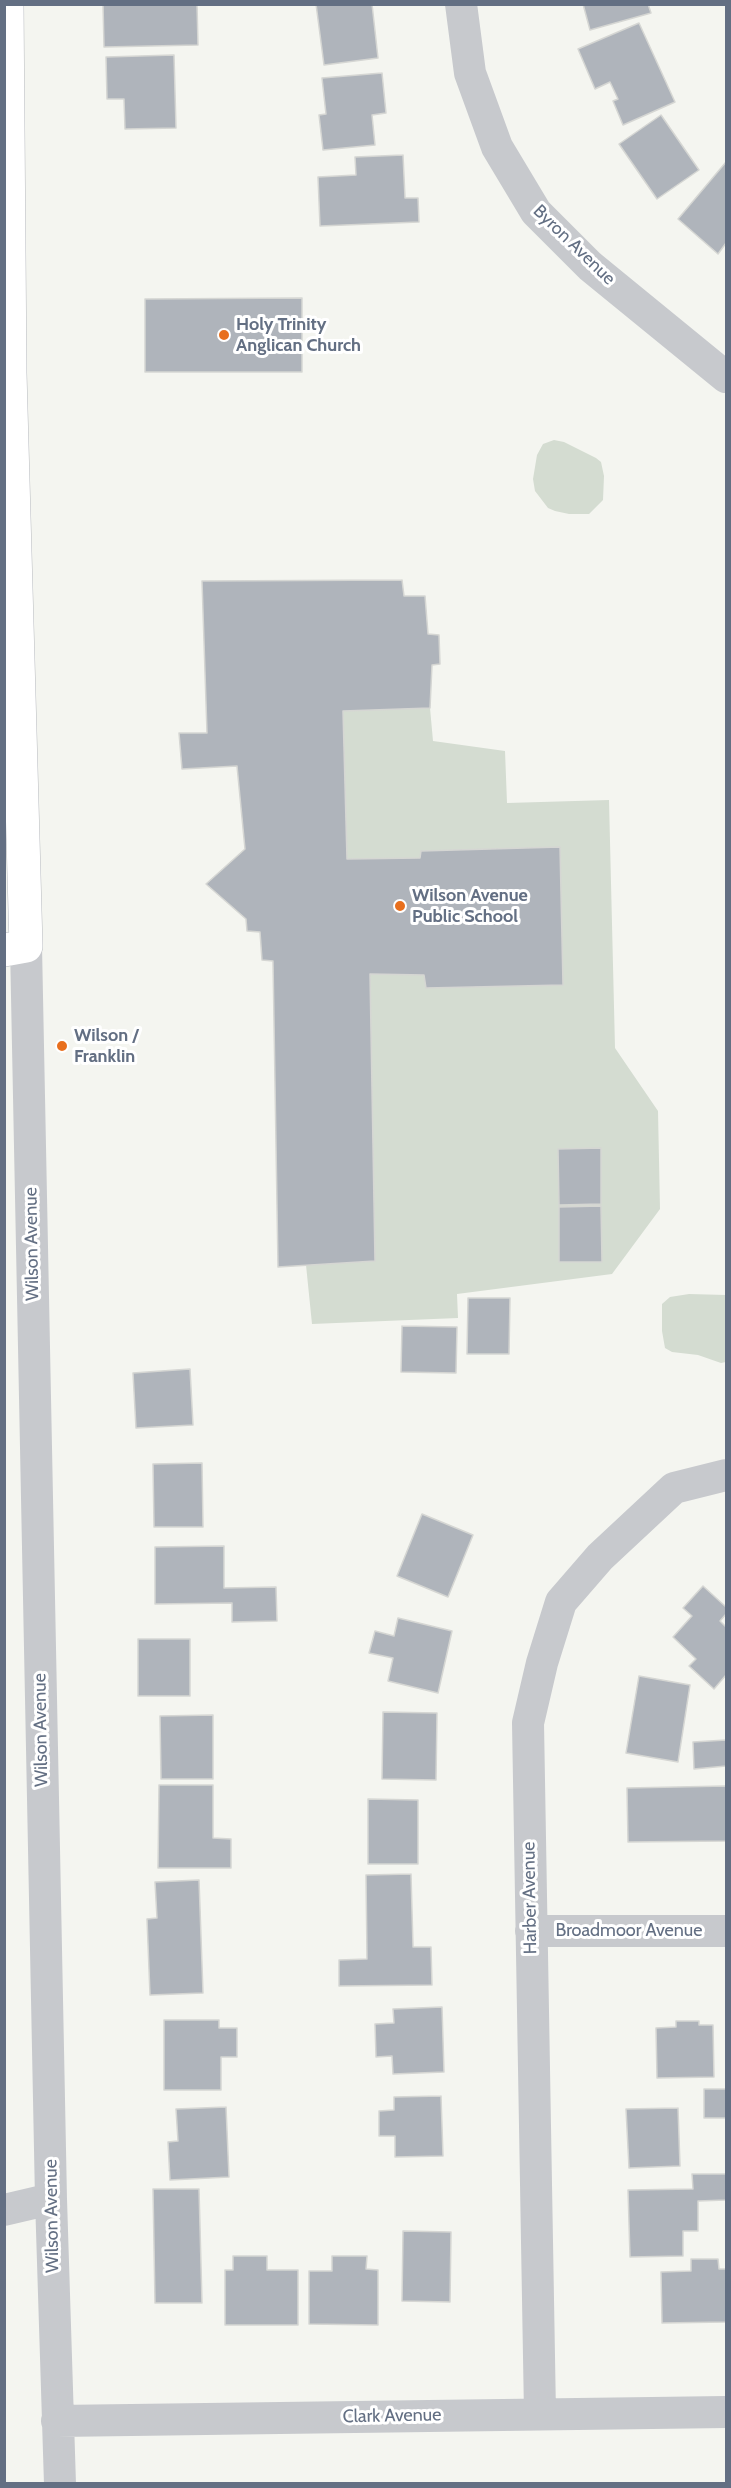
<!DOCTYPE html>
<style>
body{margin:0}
#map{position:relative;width:731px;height:2488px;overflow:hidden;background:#f4f5f0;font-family:Cabin,sans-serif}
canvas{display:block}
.frame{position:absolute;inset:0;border:6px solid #636f83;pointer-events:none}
</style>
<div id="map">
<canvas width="731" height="2488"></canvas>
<div class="frame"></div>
</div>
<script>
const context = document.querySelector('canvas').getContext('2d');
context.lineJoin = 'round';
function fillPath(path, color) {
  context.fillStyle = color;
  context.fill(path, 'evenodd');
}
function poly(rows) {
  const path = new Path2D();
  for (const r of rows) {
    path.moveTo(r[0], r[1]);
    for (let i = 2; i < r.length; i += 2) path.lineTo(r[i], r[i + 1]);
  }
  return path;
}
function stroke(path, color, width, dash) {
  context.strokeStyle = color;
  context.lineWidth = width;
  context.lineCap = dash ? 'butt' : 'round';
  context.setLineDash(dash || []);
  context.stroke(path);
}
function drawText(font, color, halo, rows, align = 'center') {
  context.font = font + ' Cabin,sans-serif';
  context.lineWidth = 6;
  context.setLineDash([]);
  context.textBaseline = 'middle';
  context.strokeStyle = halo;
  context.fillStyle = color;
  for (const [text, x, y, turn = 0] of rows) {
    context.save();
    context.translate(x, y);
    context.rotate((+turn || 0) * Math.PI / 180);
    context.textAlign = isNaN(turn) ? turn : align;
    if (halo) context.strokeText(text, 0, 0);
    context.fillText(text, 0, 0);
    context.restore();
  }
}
const green = poly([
 [554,440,564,442,596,458,601,462,604,476,603,500,589,514,569,514,555,511,548,508,535,491,533,479,537,455,543,444],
 [430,708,433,741,505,751,507,803,609,800,615,1048,658,1111,660,1209,612,1274,457,1294,458,1318,312,1324,306,1265,375,1260,370,974,424,975,426,988,563,984,560,847,421,851,420,858,347,859,343,711],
 [689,1294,726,1295,726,1362,721,1363,698,1355,672,1352,665,1348,662,1331,662,1304,670,1297]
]);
const building = poly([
 [103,4,197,4,198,45,104,47,103,4],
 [316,4,372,4,378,58,324,65,316,4],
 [583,4,648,4,651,13,590,30,583,4],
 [639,23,675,102,623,125,613,101,618,99,610,82,595,89,578,49,639,23],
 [174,55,176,128,125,129,124,99,107,99,106,57,174,55],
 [382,73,386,113,372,115,375,145,323,150,319,115,326,114,322,78,382,73],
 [661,115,699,170,657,199,619,144,661,115],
 [403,155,405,198,418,198,419,222,320,226,318,177,356,175,355,157,403,155],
 [726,162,726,243,718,254,678,219,726,162],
 [302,298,302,372,145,372,145,299,302,298],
 [402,580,404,596,425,596,428,634,439,635,440,664,432,665,430,708,343,711,347,859,420,858,421,851,560,847,563,985,426,988,424,975,370,974,375,1261,278,1267,273,961,262,960,260,932,247,931,246,919,206,884,245,849,237,766,182,769,179,733,207,733,202,581,402,580],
 [601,1148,601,1204,559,1205,558,1149,601,1148],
 [601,1206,602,1262,559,1262,559,1207,601,1206],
 [468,1298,510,1298,509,1354,467,1354,468,1298],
 [402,1326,457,1327,456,1373,401,1372,402,1326],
 [190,1369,193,1425,136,1428,133,1373,190,1369],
 [202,1463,203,1527,154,1527,153,1464,202,1463],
 [422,1514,473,1535,448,1597,397,1576,422,1514],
 [224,1546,224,1588,276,1587,277,1621,232,1622,232,1603,155,1604,155,1547,224,1546],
 [703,1586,726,1607,726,1614,720,1621,726,1627,726,1675,714,1689,689,1666,696,1659,673,1637,692,1616,683,1608,703,1586],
 [398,1618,452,1631,438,1693,388,1681,393,1658,369,1653,375,1631,394,1636,398,1618],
 [138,1639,190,1639,190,1696,138,1696,138,1639],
 [639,1676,690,1685,678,1762,626,1753,639,1676],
 [383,1712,437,1713,436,1780,382,1779,383,1712],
 [213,1715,213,1779,161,1779,160,1716,213,1715],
 [726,1740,726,1766,694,1769,693,1742,726,1740],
 [159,1785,213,1785,213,1838,231,1839,231,1868,158,1868,159,1785],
 [726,1786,726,1841,628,1842,627,1788,726,1786],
 [368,1799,418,1800,418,1864,368,1864,368,1799],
 [411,1874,413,1947,431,1947,432,1985,339,1986,339,1960,367,1959,366,1875,411,1874],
 [199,1880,203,1993,150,1995,147,1919,157,1918,155,1882,199,1880],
 [442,2007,444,2072,393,2074,392,2056,376,2057,375,2024,394,2023,393,2009,442,2007],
 [164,2020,219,2020,219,2028,237,2028,237,2057,221,2057,221,2090,164,2090,164,2020],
 [676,2021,699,2021,699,2025,713,2025,714,2077,657,2078,656,2028,676,2027,676,2021],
 [704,2089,726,2089,726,2118,704,2118,704,2089],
 [441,2096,443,2156,395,2157,395,2136,379,2136,379,2111,394,2110,394,2097,441,2096],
 [226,2107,229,2177,170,2180,168,2142,178,2141,176,2109,226,2107],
 [678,2108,680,2166,629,2168,626,2109,678,2108],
 [692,2174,726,2174,726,2200,698,2201,698,2231,683,2231,683,2256,630,2257,628,2190,693,2189,692,2174],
 [153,2189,199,2189,202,2303,155,2303,153,2189],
 [403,2231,451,2232,450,2302,402,2301,403,2231],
 [233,2256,267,2256,267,2270,298,2270,298,2325,225,2325,225,2270,233,2270,233,2256],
 [332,2256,367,2256,366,2269,378,2270,378,2325,309,2324,309,2271,332,2271,332,2256],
 [691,2259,718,2259,719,2269,726,2269,726,2322,662,2323,661,2272,691,2271,691,2259]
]);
const street = poly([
 [461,4,470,73,497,147,536,212,590,266,726,377],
 [26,946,51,2199,60,2484],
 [531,1931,726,1931],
 [4,2210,51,2199],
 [540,2414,528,1723,542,1663,561,1602,600,1557,674,1488,726,1475],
 [57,2421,726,2412]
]);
const secondary = poly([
 [4,950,26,946,10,373,7,4]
]);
const markers = [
 [224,335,6,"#e86f1d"],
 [400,906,6,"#e86f1d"],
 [62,1046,6,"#e86f1d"]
];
const streetNames = [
 ["Byron Avenue",574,245,44],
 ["Wilson Avenue",32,1244,-91],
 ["Wilson Avenue",41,1730,-91],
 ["Harber Avenue",530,1898,-91],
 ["Broadmoor Avenue",629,1931],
 ["Wilson Avenue",52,2216,-91],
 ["Clark Avenue",392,2416,-1]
];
const poiNames = [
 ["Holy Trinity",236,325],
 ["Anglican Church",236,346],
 ["Wilson Avenue",412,896],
 ["Public School",412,917],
 ["Wilson /",74,1036],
 ["Franklin",74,1057]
];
fillPath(green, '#d4dcd1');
fillPath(building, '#afb4bb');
stroke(building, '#d5d6d3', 1.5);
stroke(secondary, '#b7babf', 34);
stroke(street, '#c7c9cd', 32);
stroke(secondary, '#fff', 33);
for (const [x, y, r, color] of markers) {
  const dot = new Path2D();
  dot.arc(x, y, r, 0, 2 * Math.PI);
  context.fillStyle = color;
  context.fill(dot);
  stroke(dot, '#fff', 2);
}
drawText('18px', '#636f83', '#fff', streetNames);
drawText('bold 18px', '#636f83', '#fff', poiNames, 'left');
</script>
